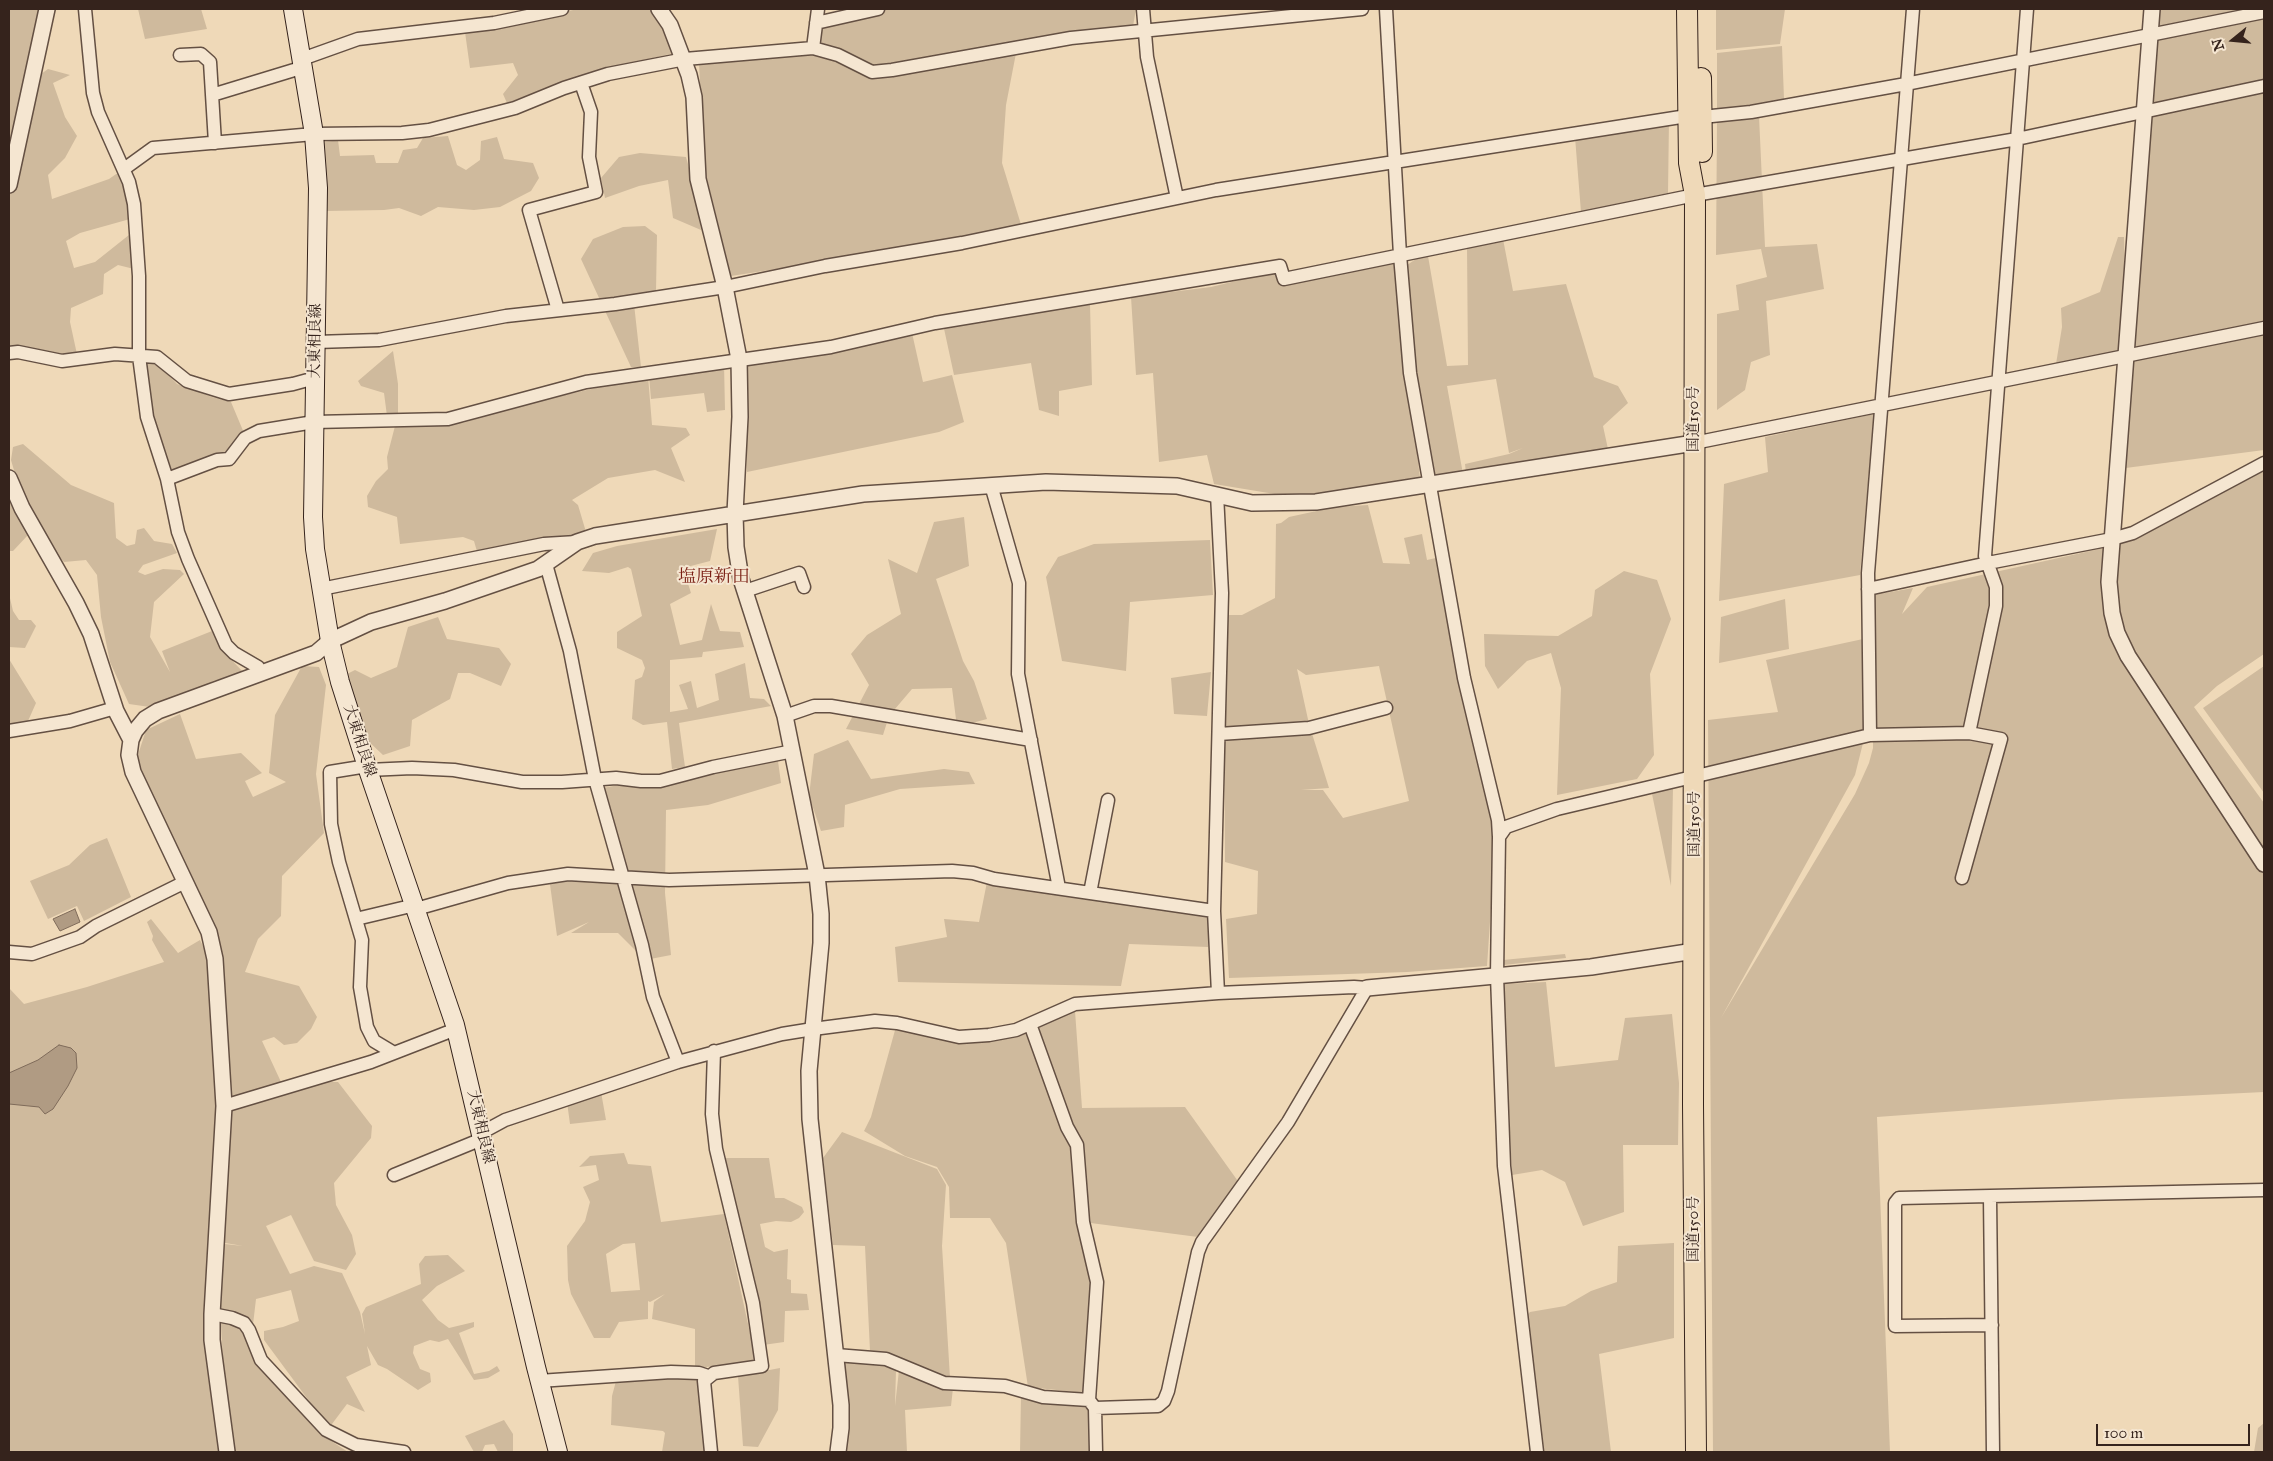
<!DOCTYPE html>
<meta charset="utf-8">
<style>
body{margin:0}
#map{position:relative;width:2273px;height:1461px;overflow:hidden;background:#efd9b8;font-family:"IM FELL Great Primer",serif}
canvas{display:block}
.frame{position:absolute;inset:0;border:10px solid #35231c;pointer-events:none}
.north{position:absolute;left:2208px;top:15px;width:50px;height:50px;-webkit-text-stroke:4px #f5e6d1;paint-order:stroke;rotate:253deg;font-size:14px;font-weight:700;line-height:20px;text-align:center;color:#35231c}
.north::after{content:'';display:block;margin:auto;width:18px;height:22px;background:#35231c;clip-path:polygon(50% 0,100% 100%,50% 72%,0 100%)}
.scale{position:absolute;left:2096px;top:1424px;width:154px;height:22px;box-sizing:border-box;border:2px solid #35231c;border-top:0;padding-left:6px;font-size:15px;line-height:18px;white-space:nowrap;color:#35231c;-webkit-text-stroke:4px #f5e6d1;paint-order:stroke}
</style>
<div id="map">
<canvas width="2273" height="1461"></canvas>
<div class="frame"></div>
<div class="north">N</div>
<div class="scale">100 m</div>
</div>
<script>
const context = document.querySelector('canvas').getContext('2d');
context.lineJoin = 'round';
function fillPath(path, color) {
  context.fillStyle = color;
  context.fill(path, 'evenodd');
}
function poly(rows) {
  const path = new Path2D();
  for (const r of rows) {
    path.moveTo(r[0], r[1]);
    for (let i = 2; i < r.length; i += 2) path.lineTo(r[i], r[i + 1]);
  }
  return path;
}
function stroke(path, color, width, dash) {
  context.strokeStyle = color;
  context.lineWidth = width;
  context.lineCap = dash ? 'butt' : 'round';
  context.setLineDash(dash || []);
  context.stroke(path);
}
function drawText(font, color, halo, rows, align = 'center') {
  context.font = font + ' "IM FELL Great Primer","Noto Serif JP",serif';
  context.lineWidth = 4;
  context.setLineDash([]);
  context.textBaseline = 'middle';
  context.strokeStyle = halo;
  context.fillStyle = color;
  for (const [text, x, y, turn = 0] of rows) {
    context.save();
    context.translate(x, y);
    context.rotate((+turn || 0) * Math.PI / 180);
    context.textAlign = isNaN(turn) ? turn : align;
    if (halo) context.strokeText(text, 0, 0);
    context.fillText(text, 0, 0);
    context.restore();
  }
}
const green = poly([
 [9,9,44,9,37,77,48,69,70,75,53,83,65,117,77,136,65,158,48,175,52,199,109,179,122,170,128,197,130,219,80,233,66,241,74,268,95,262,134,231,134,269,118,265,104,274,103,294,71,308,70,322,78,359,9,353],
 [138,9,201,9,207,29,145,39],
 [578,9,650,9,662,25,674,53,593,72,507,103,503,94,518,75,513,63,470,68,465,32],
 [878,9,1136,9,1132,32,1017,48,1006,105,1002,163,1023,231,731,276,704,166,699,63,813,48,816,23],
 [1716,9,1785,9,1780,44,1716,50],
 [2155,9,2264,9,2264,450,2118,469],
 [1782,46,1784,99,1717,111,1717,53],
 [1759,116,1765,247,1817,244,1824,289,1766,301,1770,355,1751,362,1745,390,1717,410,1717,314,1739,310,1736,285,1767,277,1761,249,1716,255,1717,121],
 [1669,119,1668,193,1581,212,1575,137],
 [448,136,457,165,466,170,480,160,481,141,497,137,504,159,533,163,539,178,531,191,500,207,474,210,438,207,421,216,399,208,384,210,326,211,320,143,338,140,340,156,374,155,376,163,398,163,403,150,417,148,423,138],
 [640,153,686,157,695,189,701,230,673,218,668,180,639,186,605,198,601,178,619,157],
 [645,226,657,235,656,291,633,295,641,367,631,367,581,259,593,239,623,227],
 [2118,237,2124,237,2125,281,2119,352,2056,364,2062,327,2061,308,2100,292],
 [1503,239,1513,291,1566,284,1594,377,1618,386,1628,403,1603,426,1608,449,1466,473,1465,464,1509,454,1523,448,1509,453,1496,379,1447,386,1463,474,1436,478,1430,474,1414,376,1407,265,1419,257,1428,256,1447,366,1468,365,1467,247],
 [1394,263,1420,478,1299,498,1214,484,1207,455,1159,462,1153,373,1136,375,1131,297,1211,287,1273,272,1283,283],
 [1090,304,1092,385,1059,391,1059,416,1039,410,1031,363,954,375,943,324],
 [912,333,923,382,952,375,964,422,939,432,747,472,746,365],
 [393,351,398,384,398,417,387,416,384,393,361,386,358,381],
 [150,361,158,364,177,384,212,397,231,402,244,433,220,458,167,479,150,417,143,362],
 [724,364,725,410,707,412,704,393,651,399,649,376],
 [648,376,652,425,686,428,690,435,671,448,685,482,655,470,608,478,572,500,578,505,586,532,478,555,474,541,463,537,400,544,397,517,368,507,367,496,376,481,388,469,387,457,395,426,463,423,517,406],
 [1874,414,1860,575,1719,601,1724,484,1768,472,1765,437],
 [23,444,71,485,114,503,116,538,127,546,135,544,137,530,144,528,154,541,172,544,177,553,143,565,138,572,145,575,163,569,180,570,184,574,154,602,150,637,170,672,162,651,212,631,225,653,244,673,213,681,195,691,157,708,129,704,110,662,101,617,97,575,86,560,64,562,52,550,18,484,11,460,13,447],
 [2264,466,2264,654,2217,686,2194,707,2264,803,2264,1092,2121,1099,1877,1117,1890,1452,1713,1452,1708,720,1778,712,1766,660,1863,639,1867,727,1855,775,1721,1018,1855,794,1869,763,1873,748,1874,595,1913,588,1902,614,1927,587,2104,548,2151,527],
 [9,501,28,535,13,551,9,551],
 [1368,505,1383,563,1410,564,1404,538,1422,534,1427,560,1440,557,1496,833,1487,966,1407,972,1229,978,1226,919,1257,914,1258,871,1225,862,1224,615,1242,615,1275,598,1276,524,1281,523,1289,517,1335,507],
 [1379,666,1409,801,1343,818,1323,790,1301,790,1329,788,1309,724,1297,669,1306,675],
 [964,517,969,566,936,579,963,661,974,681,987,719,957,727,952,688,912,689,889,716,883,735,846,729,869,685,851,654,867,635,901,614,888,559,917,573,934,522],
 [717,529,710,561,683,568,691,593,670,604,680,645,702,640,711,604,720,631,740,632,744,647,703,652,702,657,670,660,670,712,688,709,679,685,691,681,697,708,719,700,715,674,745,663,750,698,764,699,771,706,679,723,685,767,672,769,667,722,643,725,632,719,635,680,642,677,645,668,642,660,617,648,617,632,642,616,631,569,628,567,609,573,582,571,593,553,617,546],
 [1210,540,1213,595,1130,602,1126,671,1062,661,1046,577,1058,557,1094,544],
 [1624,571,1657,580,1671,619,1650,674,1654,755,1637,779,1557,795,1561,688,1551,653,1527,661,1498,689,1485,666,1484,634,1558,636,1592,616,1595,590],
 [9,594,13,611,19,620,31,620,36,626,25,648,9,647],
 [1785,599,1789,649,1719,663,1721,617],
 [438,617,447,639,499,648,511,664,501,686,470,673,458,673,450,699,412,720,410,746,383,755,365,738,347,674,355,670,371,678,397,667,408,627],
 [9,659,36,703,28,721,9,725],
 [302,666,319,667,326,685,316,774,324,833,282,876,281,916,258,939,245,972,299,986,317,1017,311,1029,297,1043,284,1045,274,1037,262,1041,281,1082,338,1082,372,1126,371,1138,334,1183,336,1205,352,1235,356,1254,346,1270,314,1261,291,1215,266,1226,290,1274,314,1266,342,1273,360,1312,365,1334,362,1314,366,1307,421,1284,419,1264,425,1256,448,1255,465,1271,437,1286,422,1300,438,1320,449,1328,474,1322,474,1327,459,1333,474,1374,489,1371,497,1366,500,1371,488,1378,474,1380,448,1339,439,1342,430,1340,414,1346,413,1353,420,1369,430,1373,431,1382,418,1390,387,1369,378,1365,367,1346,371,1365,346,1377,365,1412,347,1404,329,1428,264,1340,264,1331,283,1327,299,1321,291,1290,256,1299,250,1350,258,1367,319,1433,348,1452,9,1452,9,988,24,1004,87,987,164,962,152,940,153,936,147,922,151,919,178,953,200,940,203,946,212,928,136,761,146,730,180,714,196,759,241,753,262,773,245,781,253,797,286,782,269,773,275,715],
 [208,1240,243,1246,216,1243,224,1249,220,1308,223,1362,233,1433,205,1289],
 [2264,666,2264,793,2203,708],
 [1211,672,1207,716,1174,714,1171,678],
 [848,740,871,779,944,769,969,772,975,784,900,789,845,805,844,827,821,831,809,796,814,754],
 [778,761,781,783,708,805,666,810,665,893,671,955,645,960,618,933,571,933,589,922,557,936,549,877,623,877,597,789,630,783,681,779],
 [1673,788,1671,886,1652,794],
 [107,838,131,897,84,921,77,906,48,919,30,881,69,865,90,845],
 [988,877,1209,915,1208,947,1129,944,1121,986,898,982,895,947,947,937,944,919,979,922],
 [1565,954,1566,958,1504,965,1503,960],
 [1546,982,1555,1067,1618,1060,1625,1018,1672,1014,1679,1083,1678,1145,1623,1145,1624,1212,1583,1226,1565,1182,1542,1170,1512,1175,1503,984],
 [1075,1011,1082,1108,1185,1107,1240,1184,1198,1237,1083,1222,1095,1271,1085,1393,1028,1387,1006,1243,990,1218,950,1218,949,1187,937,1167,905,1156,864,1131,871,1117,897,1023,969,1036],
 [601,1092,606,1120,570,1124,567,1102],
 [842,1132,937,1169,946,1185,942,1246,950,1378,870,1351,865,1246,833,1245,823,1158],
 [624,1153,628,1164,651,1166,661,1222,724,1214,755,1356,752,1363,695,1368,695,1329,652,1319,654,1302,665,1294,650,1302,648,1301,648,1319,619,1322,610,1338,594,1338,571,1294,568,1280,567,1246,585,1221,590,1202,583,1187,599,1180,596,1165,579,1167,590,1156],
 [635,1243,640,1290,611,1292,606,1254,623,1244],
 [725,1158,769,1158,775,1198,784,1198,802,1207,804,1212,799,1218,791,1222,776,1221,760,1224,765,1247,774,1252,788,1249,787,1279,791,1280,791,1293,807,1294,809,1310,785,1311,784,1342,763,1345],
 [1674,1243,1674,1338,1599,1354,1611,1452,1540,1452,1526,1316,1530,1312,1565,1306,1591,1291,1617,1282,1618,1246],
 [843,1361,872,1361,896,1370,895,1406,899,1370,953,1388,951,1406,905,1410,907,1452,845,1452],
 [780,1368,778,1410,758,1447,743,1446,738,1376],
 [698,1376,705,1452,662,1452,665,1433,663,1431,611,1425,612,1396,616,1381],
 [1021,1396,1039,1403,1084,1404,1089,1411,1089,1452,1020,1452],
 [504,1420,513,1434,513,1452,498,1452,494,1444,485,1445,482,1452,474,1452,465,1436],
 [2264,1423,2264,1452,2254,1452,2258,1428]
]);
const water = poly([
 [75,909,80,922,60,931,53,919,75,909],
 [59,1045,71,1048,76,1053,77,1068,68,1086,53,1109,45,1114,39,1107,9,1104,9,1073,38,1060,59,1045]
]);
const minor = poly([
 [85,9,93,93,98,112,129,182,134,204,139,276,139,356,147,417,167,479,178,532,188,559,226,645,234,653,258,667,261,673],
 [1143,9,1147,57,1177,198],
 [1386,9,1400,255,1410,373,1464,678,1498,820,1499,837],
 [816,23,878,9],
 [813,48,818,9],
 [180,55,201,54,210,62,215,143],
 [302,59,358,39,494,23,562,9],
 [212,95,304,67],
 [1702,117,1751,112,1906,84,2264,12],
 [124,169,153,148,314,134,402,133,429,130,515,108,564,88,608,74,685,59,813,48,838,55,872,72,892,70,1071,38,1362,9],
 [558,310,529,210,596,192,589,157,591,112,581,83],
 [316,342,379,340,506,316,615,304,725,287,825,266,962,243,1216,190,1687,116],
 [9,353,18,352,62,361,115,354,157,357,187,381,229,394,293,384,315,378],
 [1694,443,2264,328],
 [167,479,217,460,229,459,245,438,259,431,314,422,448,419,586,382,831,347,935,323,1280,266,1284,279,1695,195,2017,139,2264,86],
 [991,485,1019,583,1018,674,1059,888],
 [1217,494,1222,593,1214,911,1218,993],
 [546,564,570,651,595,779,642,945,653,997,678,1062],
 [321,589,544,544,577,542],
 [1868,589,1988,563,2112,539,2133,533,2264,463],
 [745,591,799,573,804,587],
 [785,716,814,706,831,706,1031,740],
 [9,731,70,721,115,708],
 [1969,733,1996,606,1996,587,1985,556,2027,9],
 [1219,734,1309,728,1386,708],
 [1870,735,1868,573,1913,9],
 [367,766,330,772,331,824,339,862,362,940,360,987,367,1027,374,1041,394,1053],
 [368,770,412,768,454,770,522,782,562,782,616,778,641,781,660,781,713,767,793,751],
 [1090,893,1108,800],
 [416,909,508,883,568,874,669,880,952,871,973,873,994,879,1214,911],
 [356,919,415,905],
 [9,952,32,954,80,937,96,926,185,882],
 [1030,1024,1067,1127,1077,1145,1083,1222,1097,1282,1089,1400],
 [224,1106,371,1062,456,1029],
 [481,1133,505,1120,678,1062,782,1034,813,1029,875,1021,897,1023,959,1037,989,1035,1016,1030,1075,1004,1218,993,1354,987,1367,988,1288,1122,1202,1242,1198,1252,1168,1391,1164,1401,1158,1406,1095,1408,1089,1400,1043,1397,1005,1386,944,1383,886,1359,836,1355],
 [394,1175,482,1139],
 [1990,1197,1993,1452],
 [212,1314,232,1318,244,1323,249,1330,261,1360,326,1430,356,1445,404,1452],
 [1992,1325,1895,1326,1895,1203,1899,1198,2264,1190],
 [539,1381,671,1372,699,1373,708,1376],
 [1095,1408,1096,1452],
 [711,1452,704,1381,714,1373,762,1366,753,1303,716,1149,712,1114,714,1051],
 [1537,1452,1504,1166,1497,976,1499,837,1506,827,1557,809,1870,735,1969,733,2001,739,1962,878]
]);
const tertiary = poly([
 [659,9,670,25,689,75,694,97,698,179,725,287,739,359,740,417,735,513,736,547,741,579,785,716,817,875,821,914,821,943,809,1071,810,1119,841,1405,841,1428,838,1452],
 [2152,9,2109,582,2112,613,2117,633,2128,656,2264,864],
 [9,185,47,9],
 [9,478,22,508,76,603,91,634,116,711,131,740],
 [1367,988,1591,967,1694,951],
 [227,1452,212,1340,212,1314,224,1106,215,959,209,932,133,772,129,755,131,740,135,731,145,719,158,711,316,653,330,641,371,622,445,601,538,569,577,542,595,536,863,494,1046,482,1177,486,1252,503,1316,502,1694,443]
]);
const secondary = poly([
 [293,9,314,134,318,188,313,517,315,549,330,641,340,682,368,770,455,1025,536,1367,558,1452]
]);
const trunk = poly([
 [1687,9,1689,163,1695,195,1693,1104,1696,1452],
 [1701,78,1702,152]
]);
const streetNames = [
 ["大東相良線",316,341,-89],
 ["国道150号",1694,419,-90],
 ["大東相良線",359,741,72],
 ["国道150号",1695,824,-90],
 ["大東相良線",480,1127,77],
 ["国道150号",1694,1229,-90]
];
const quarterNames = [
 ["塩原新田",714,578]
];
fillPath(green, '#cfba9d');
fillPath(water, '#b09b83');
stroke(water, '#7f6b5a', 1);
stroke(minor, '#645043', 15);
stroke(tertiary, '#645043', 18);
stroke(secondary, '#35231c', 20);
stroke(trunk, '#35231c', 22);
stroke(minor, '#f5e6d1', 12);
stroke(tertiary, '#f5e6d1', 15);
stroke(secondary, '#f5e6d1', 18);
stroke(trunk, '#efd9b8', 20);
drawText('15px', '#35231c', '#f5e6d1', streetNames);
drawText('18px', '#7a1f14', '#f5e6d1', quarterNames);
</script>
